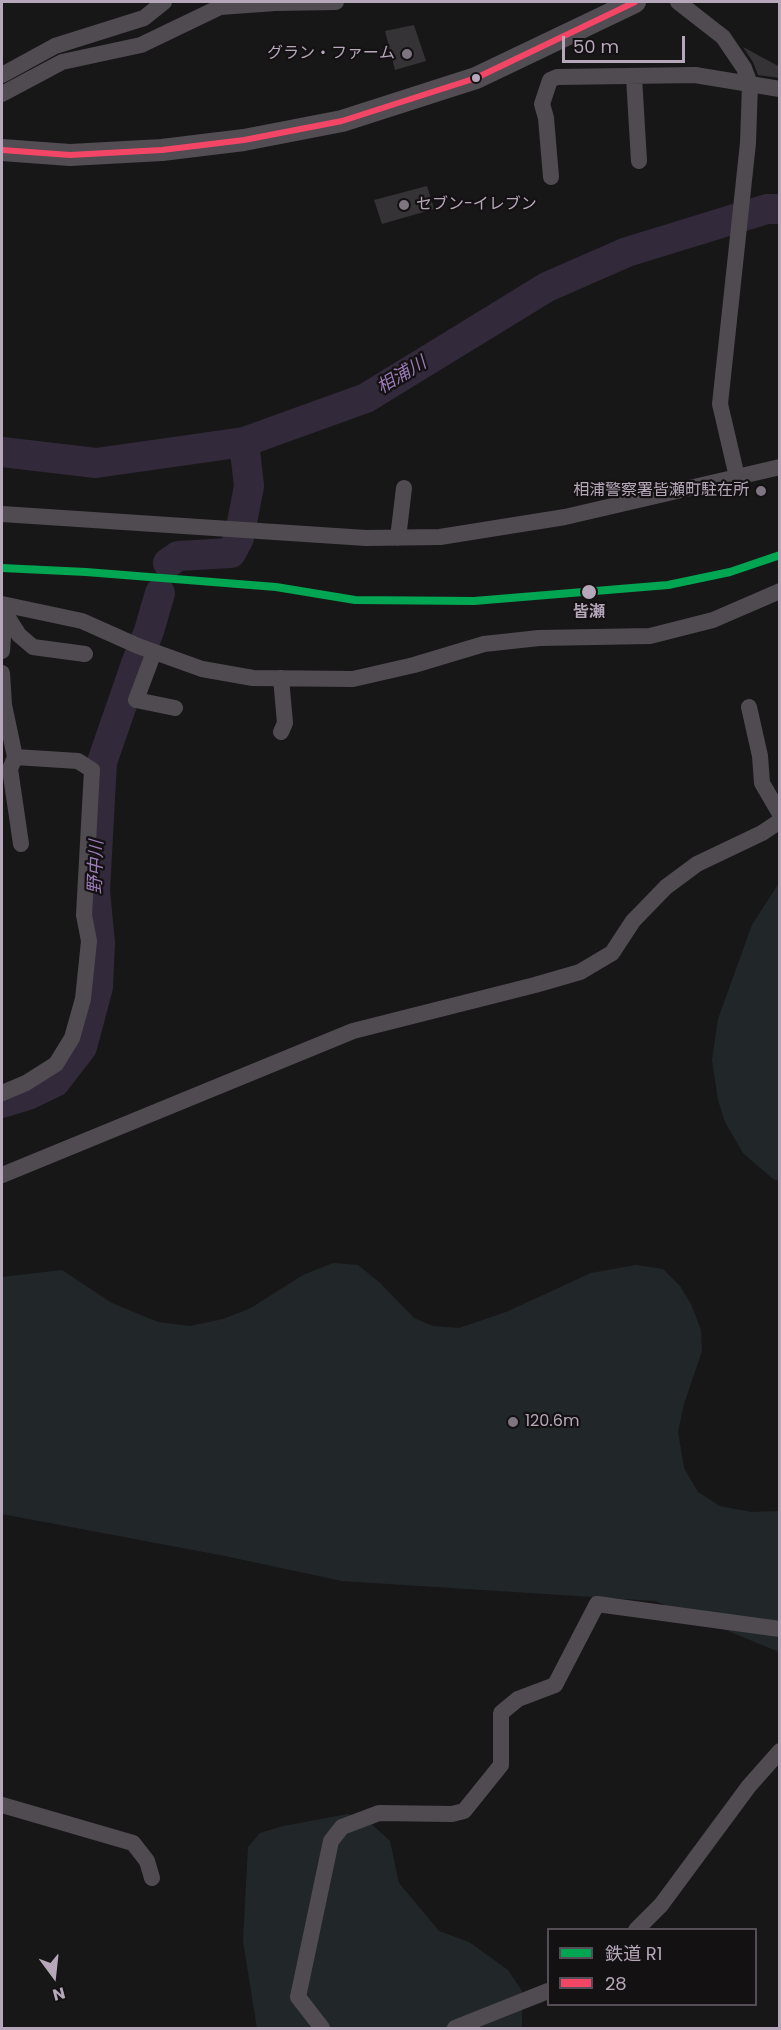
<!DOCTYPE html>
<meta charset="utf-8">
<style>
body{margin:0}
#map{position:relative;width:781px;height:2030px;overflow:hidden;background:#181718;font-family:Poppins,"Noto Sans JP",sans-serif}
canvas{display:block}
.frame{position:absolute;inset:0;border:3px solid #b6a7ba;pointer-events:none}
.legend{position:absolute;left:547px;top:1928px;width:210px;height:78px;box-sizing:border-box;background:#141113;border:2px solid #554d56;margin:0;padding:8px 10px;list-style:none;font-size:18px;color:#b6a7ba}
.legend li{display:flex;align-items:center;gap:12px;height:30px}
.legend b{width:30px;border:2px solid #554d56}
.north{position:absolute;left:24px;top:1946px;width:60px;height:60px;-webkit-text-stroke:4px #141113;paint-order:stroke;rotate:165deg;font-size:16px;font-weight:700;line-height:24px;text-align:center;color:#b6a7ba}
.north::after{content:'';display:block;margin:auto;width:21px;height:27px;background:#b6a7ba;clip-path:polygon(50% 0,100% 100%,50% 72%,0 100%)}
.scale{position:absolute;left:562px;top:36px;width:123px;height:27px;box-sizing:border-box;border:3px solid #b6a7ba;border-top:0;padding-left:8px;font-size:18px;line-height:21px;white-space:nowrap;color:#b6a7ba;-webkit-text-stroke:4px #141113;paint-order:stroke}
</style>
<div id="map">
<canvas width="781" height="2030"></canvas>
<div class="frame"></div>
<ul class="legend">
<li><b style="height:8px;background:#00a651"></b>鉄道 R1</li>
<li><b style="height:8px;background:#f34667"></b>28</li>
</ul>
<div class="north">N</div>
<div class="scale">50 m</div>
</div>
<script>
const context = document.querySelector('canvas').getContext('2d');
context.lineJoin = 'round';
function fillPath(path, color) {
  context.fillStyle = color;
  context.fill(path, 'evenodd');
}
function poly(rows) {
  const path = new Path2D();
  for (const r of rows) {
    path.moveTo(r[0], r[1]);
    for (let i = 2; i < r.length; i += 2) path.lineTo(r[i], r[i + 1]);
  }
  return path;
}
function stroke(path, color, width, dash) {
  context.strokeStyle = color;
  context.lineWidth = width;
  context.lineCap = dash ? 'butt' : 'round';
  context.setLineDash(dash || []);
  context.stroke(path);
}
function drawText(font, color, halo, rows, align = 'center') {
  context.font = font + ' Poppins,"Noto Sans JP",sans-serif';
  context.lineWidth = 4.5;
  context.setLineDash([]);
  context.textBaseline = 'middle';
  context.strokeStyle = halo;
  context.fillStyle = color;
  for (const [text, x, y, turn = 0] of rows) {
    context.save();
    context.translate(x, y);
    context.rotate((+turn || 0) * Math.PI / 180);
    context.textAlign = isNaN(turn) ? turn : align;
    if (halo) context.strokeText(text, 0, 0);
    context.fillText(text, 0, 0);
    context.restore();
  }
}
const green = poly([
 [779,883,779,1181,773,1179,743,1153,725,1122,718,1100,712,1060,718,1019,752,925],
 [333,1263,358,1265,379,1282,414,1318,433,1326,459,1328,506,1312,591,1273,636,1265,663,1269,680,1286,691,1304,701,1330,702,1351,684,1404,678,1432,684,1468,698,1492,720,1506,751,1512,779,1511,779,1652,655,1601,342,1581,225,1556,2,1514,2,1277,62,1270,112,1303,158,1322,190,1326,223,1319,251,1308,303,1275],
 [348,1814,366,1819,390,1841,399,1883,439,1931,469,1942,508,1970,522,1991,522,2028,257,2028,243,1941,248,1847,260,1833,283,1826]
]);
const river = poly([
 [2,452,96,463,244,442,366,398,547,287,627,252,767,209,780,209],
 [168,563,178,556,231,553,239,538,249,486,244,442],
 [2,1103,28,1095,55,1082,82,1047,98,987,100,943,95,891,102,762,136,664,149,631,160,593]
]);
const building = poly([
 [414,25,426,61,395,70,385,31],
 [743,47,780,67,780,78,758,75,753,62],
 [427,186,434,209,382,224,374,200]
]);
const minor = poly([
 [678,2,723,37,744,68,750,84,748,143,720,404,737,477],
 [2,75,55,46,144,18,164,2],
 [634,77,639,161],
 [2,94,62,62,141,45,220,7,275,3,336,2],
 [551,177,546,118,542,104,550,80,557,77,695,75,780,89],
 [2,514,366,538,440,537,565,517,780,467],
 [398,538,404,488],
 [2,604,82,621,138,646,202,669,253,678,353,679,414,665,484,644,539,638,650,636,713,620,780,591],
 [5,613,19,635,33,647,85,654],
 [2,651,5,611],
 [154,652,136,700,175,708],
 [2,673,4,705,15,757,10,769,21,844],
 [749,707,760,756,762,783,780,814],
 [281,732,285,723,281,678],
 [2,1093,26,1083,56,1064,72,1038,83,999,89,941,84,915,92,770,78,761,15,757],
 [2,1175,353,1031,535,985,580,972,612,953,633,921,666,887,697,864,762,833,780,821],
 [2,1805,133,1843,147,1861,152,1878],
 [636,1930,661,1905,749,1786,780,1751],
 [322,2028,298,1997,331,1841,342,1827,379,1813,452,1814,464,1811,501,1765,501,1713,518,1699,555,1685,597,1604,780,1629],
 [455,2028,548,1991]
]);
const highway = poly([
 [2,150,70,155,162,150,244,140,342,121,476,78,635,2]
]);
const bus1 = poly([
 [2,150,70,155,162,150,244,140,342,121,476,78,635,2]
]);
const rail1 = poly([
 [2,568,86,572,276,587,355,600,474,601,668,585,730,572,780,555]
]);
const markers = [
 [407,54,6,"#7f7581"],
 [476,78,5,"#b6a7ba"],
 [404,205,6,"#7f7581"],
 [761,491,6,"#7f7581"],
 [589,592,8,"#b6a7ba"],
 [513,1422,6,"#7f7581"]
];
const poiNames = [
 ["グラン・ファーム",395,54],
 ["セブン-イレブン",416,205,"left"],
 ["相浦警察署皆瀬町駐在所",749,491],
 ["120.6m",525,1422,"left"]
];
const stopNames = [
 ["皆瀬",589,613]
];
const waterNames = [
 ["相浦川",402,376,-31],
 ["野中川",97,867,-88]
];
fillPath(green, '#212729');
stroke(river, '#32293b', 30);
fillPath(building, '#353336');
stroke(minor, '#504b51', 16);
stroke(highway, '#514d52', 22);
stroke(bus1, '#f34667', 6);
stroke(rail1, '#00a651', 8);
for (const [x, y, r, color] of markers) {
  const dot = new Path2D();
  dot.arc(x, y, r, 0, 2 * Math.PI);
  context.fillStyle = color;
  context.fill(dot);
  stroke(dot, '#141113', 2);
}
drawText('16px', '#b6a7ba', '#141113', poiNames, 'right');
drawText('bold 16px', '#b6a7ba', '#141113', stopNames);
drawText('italic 18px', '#9d7bb8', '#141113', waterNames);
</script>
